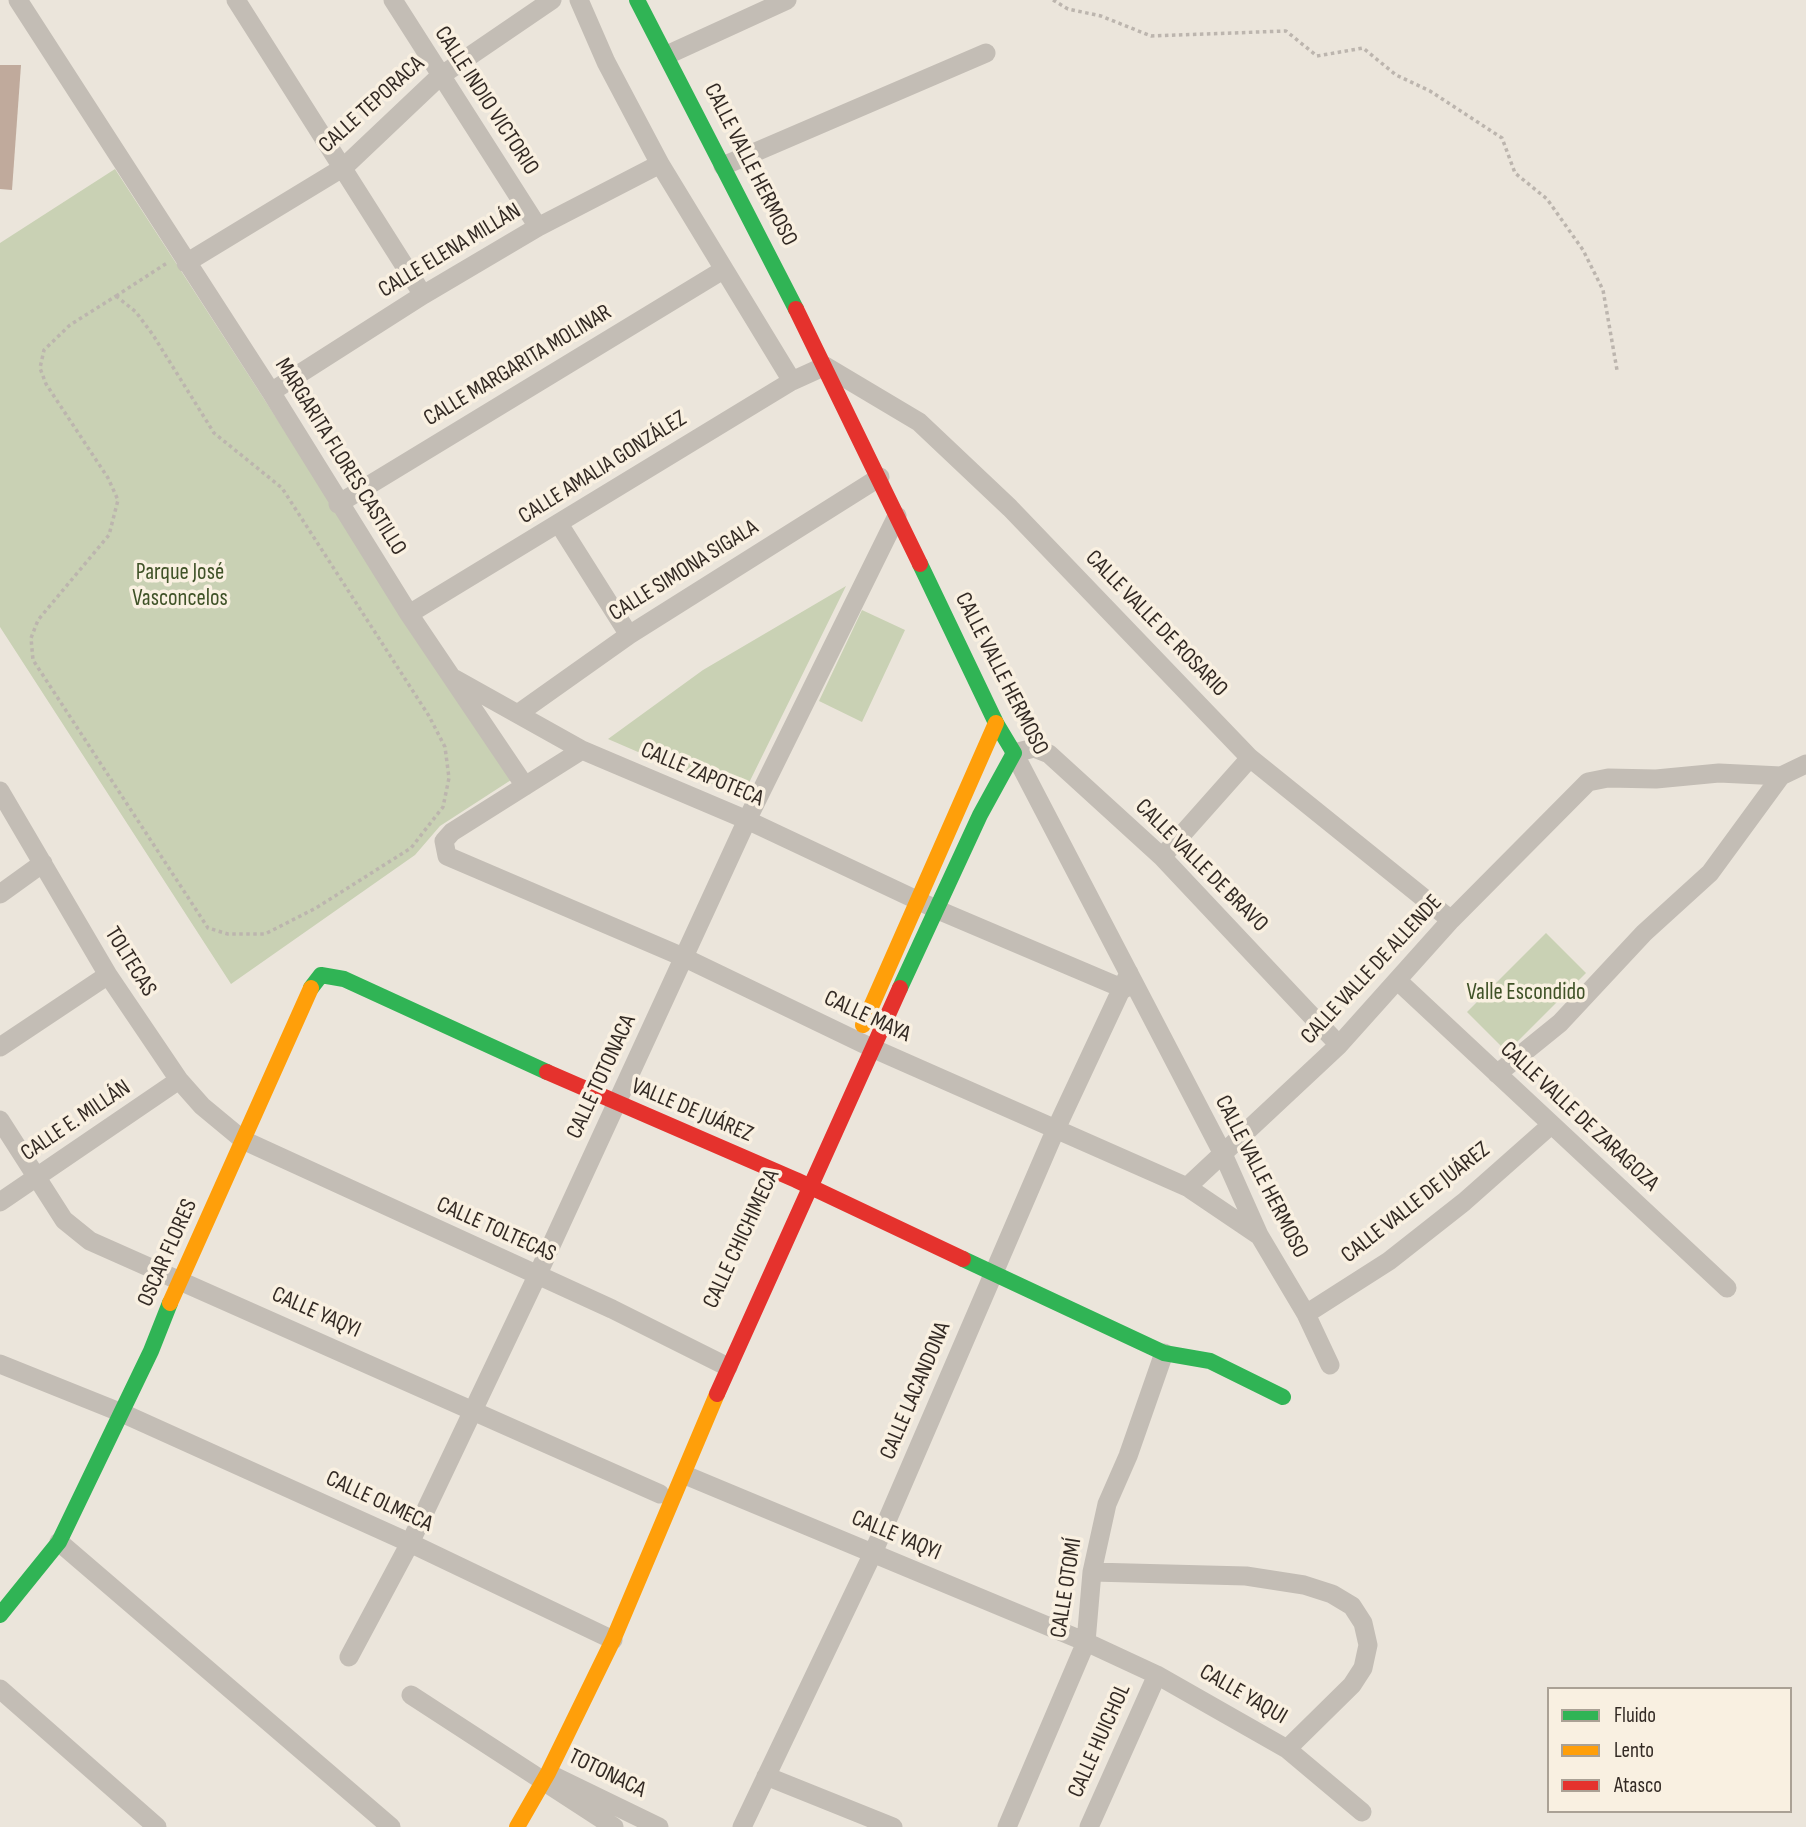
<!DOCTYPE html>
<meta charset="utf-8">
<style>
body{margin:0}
#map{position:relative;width:1806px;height:1827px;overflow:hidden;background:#ebe5db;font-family:"Sofia Sans Condensed",sans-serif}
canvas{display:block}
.legend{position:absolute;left:1547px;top:1687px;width:245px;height:126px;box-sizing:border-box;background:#f9f0e1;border:2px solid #aaa195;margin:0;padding:9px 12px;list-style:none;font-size:21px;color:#332a24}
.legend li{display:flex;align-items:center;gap:14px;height:35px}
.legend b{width:35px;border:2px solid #aaa195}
</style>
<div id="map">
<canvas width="1806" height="1827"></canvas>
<ul class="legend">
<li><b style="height:9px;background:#30b455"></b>Fluido</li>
<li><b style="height:9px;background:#ff9f0a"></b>Lento</li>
<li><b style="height:9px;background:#e5322d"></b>Atasco</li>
</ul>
</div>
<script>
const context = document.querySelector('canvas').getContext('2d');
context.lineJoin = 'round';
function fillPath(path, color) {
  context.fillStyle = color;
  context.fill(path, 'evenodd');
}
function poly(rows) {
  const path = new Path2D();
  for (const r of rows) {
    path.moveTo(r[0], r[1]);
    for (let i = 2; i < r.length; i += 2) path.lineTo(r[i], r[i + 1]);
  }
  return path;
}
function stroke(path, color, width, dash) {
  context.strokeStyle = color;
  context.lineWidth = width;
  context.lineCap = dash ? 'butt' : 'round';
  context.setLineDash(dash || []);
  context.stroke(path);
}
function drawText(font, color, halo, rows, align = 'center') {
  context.font = font + ' "Sofia Sans Condensed",sans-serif';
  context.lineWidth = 7;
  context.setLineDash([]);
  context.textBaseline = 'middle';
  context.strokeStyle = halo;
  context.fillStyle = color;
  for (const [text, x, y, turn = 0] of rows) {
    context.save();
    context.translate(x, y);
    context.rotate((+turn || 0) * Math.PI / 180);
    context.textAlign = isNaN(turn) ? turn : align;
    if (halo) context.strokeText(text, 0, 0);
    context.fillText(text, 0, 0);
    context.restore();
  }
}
const green = poly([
 [115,169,511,780,440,826,415,855,231,984,0,627,0,243],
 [846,586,742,797,608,739,703,670],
 [862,610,905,630,862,722,819,701],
 [1546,933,1586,973,1507,1052,1467,1012]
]);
const building = poly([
 [0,65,21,65,12,190,0,189]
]);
const path = poly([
 [1053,0,1068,9,1101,16,1151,36,1286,31,1317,56,1363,48,1396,75,1430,91,1502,138,1515,173,1547,199,1583,250,1603,290,1617,370],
 [116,296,136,312,153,335,214,433,282,488,429,716,445,747,449,778,443,807,411,848,316,908,265,934,228,934,208,928,33,660,31,638,38,620,109,535,118,500,108,478,46,384,40,368,44,350,70,325,116,296],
 [116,296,167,263]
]);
const street = poly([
 [18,0,271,392,409,614,525,786],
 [236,0,423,295],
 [393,0,538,227],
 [579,0,606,62,660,164,792,381],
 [667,55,787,0],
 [723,166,986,53],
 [186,263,344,167,439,77,552,0],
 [271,392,423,295,538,227,660,164],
 [338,504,723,270],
 [559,524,629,635],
 [409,614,792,381,825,366,919,422,1010,508,1250,758,1451,920],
 [455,679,582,750,747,820,938,910,1124,989],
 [519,713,629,635,880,477],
 [582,750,452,832,444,841,447,856,683,957,872,1048,1187,1187,1258,1235],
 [0,791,108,975,179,1080,202,1106,243,1140,612,1309,728,1367],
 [1162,857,1250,758],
 [0,894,43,863],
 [1398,981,1727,1288],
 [0,1047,108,975],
 [1497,1074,1560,1023,1644,933,1710,873,1781,776,1806,764],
 [0,1120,64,1220,90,1241,660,1494],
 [1187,1187,1339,1045,1451,920,1588,782,1608,778,1656,779,1719,773,1781,776],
 [0,1202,179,1080],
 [1306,1314,1389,1261,1464,1202,1551,1125],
 [0,1364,122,1413,410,1543,613,1640],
 [1330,1365,1306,1314,1259,1235,1223,1154,1014,753,1034,748,1049,754,1162,857,1339,1045],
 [685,1475,1086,1642,1157,1675,1287,1749,1362,1812],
 [59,1542,391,1827],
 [1092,1572,1246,1576,1304,1585,1332,1594,1352,1606,1363,1623,1368,1645,1363,1668,1352,1685,1287,1749],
 [349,1657,410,1543,537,1276,747,820,897,516],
 [0,1689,157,1827],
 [411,1695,614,1827],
 [766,1776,893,1827],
 [556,1777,659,1827],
 [742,1827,873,1553,1055,1131,1129,973],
 [1007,1827,1086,1642,1092,1572,1107,1504,1128,1456,1164,1353],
 [1089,1827,1157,1675]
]);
const fast = poly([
 [637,0,796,309],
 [311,988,321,975,344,979,547,1072],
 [900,988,980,815,1014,753,996,723,920,564],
 [963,1259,1164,1353,1210,1361,1283,1397],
 [0,1615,59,1542,151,1351,170,1303]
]);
const slow = poly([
 [863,1025,996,723],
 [170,1303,311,988],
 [517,1827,548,1773,613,1640,717,1394]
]);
const jam = poly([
 [796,309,920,564],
 [547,1072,796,1180,963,1259],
 [717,1394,900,988]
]);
const streetNames = [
 ["CALLE INDIO VICTORIO",486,101,57],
 ["CALLE TEPORACA",372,105,-42],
 ["CALLE VALLE HERMOSO",750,165,63],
 ["CALLE ELENA MILLÁN",450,251,-31],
 ["CALLE MARGARITA MOLINAR",518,366,-31],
 ["MARGARITA FLORES CASTILLO",340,457,58],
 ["CALLE AMALIA GONZÁLEZ",603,468,-32],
 ["CALLE SIMONA SIGALA",684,571,-32],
 ["CALLE VALLE DE ROSARIO",1156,624,46],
 ["CALLE VALLE HERMOSO",1001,674,63],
 ["CALLE ZAPOTECA",702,775,23],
 ["CALLE VALLE DE BRAVO",1201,866,45],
 ["TOLTECAS",130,962,58],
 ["CALLE VALLE DE ALLENDE",1372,970,-47],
 ["CALLE MAYA",867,1017,25],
 ["CALLE TOTONACA",602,1077,-65],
 ["VALLE DE JUÁREZ",692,1111,23],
 ["CALLE VALLE DE ZARAGOZA",1579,1117,43],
 ["CALLE E. MILLÁN",76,1121,-34],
 ["CALLE VALLE HERMOSO",1261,1177,63],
 ["CALLE VALLE DE JUÁREZ",1416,1203,-38],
 ["CALLE TOLTECAS",496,1230,24],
 ["CALLE CHICHIMECA",742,1239,-65],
 ["OSCAR FLORES",168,1253,-66],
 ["CALLE YAQYI",316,1313,24],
 ["CALLE LACANDONA",916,1391,-67],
 ["CALLE OLMECA",379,1502,25],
 ["CALLE YAQYI",896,1536,23],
 ["CALLE OTOMÍ",1067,1588,-81],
 ["CALLE YAQUI",1243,1695,30],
 ["CALLE HUICHOL",1100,1741,-66],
 ["TOTONACA",607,1774,26]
];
const parkNames = [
 ["Parque José",180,573],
 ["Vasconcelos",180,599],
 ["Valle Escondido",1526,993]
];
fillPath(green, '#c9d1b4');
fillPath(building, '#c0aa9c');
stroke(path, '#bcb5ae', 3.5, [3.5, 3.5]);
stroke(street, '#c3bdb5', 19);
stroke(fast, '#30b455', 16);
stroke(slow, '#ff9f0a', 16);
stroke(jam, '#e5322d', 16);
drawText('23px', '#332a24', '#f9f0e1', streetNames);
drawText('23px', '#3f5227', '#f9f0e1', parkNames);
</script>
